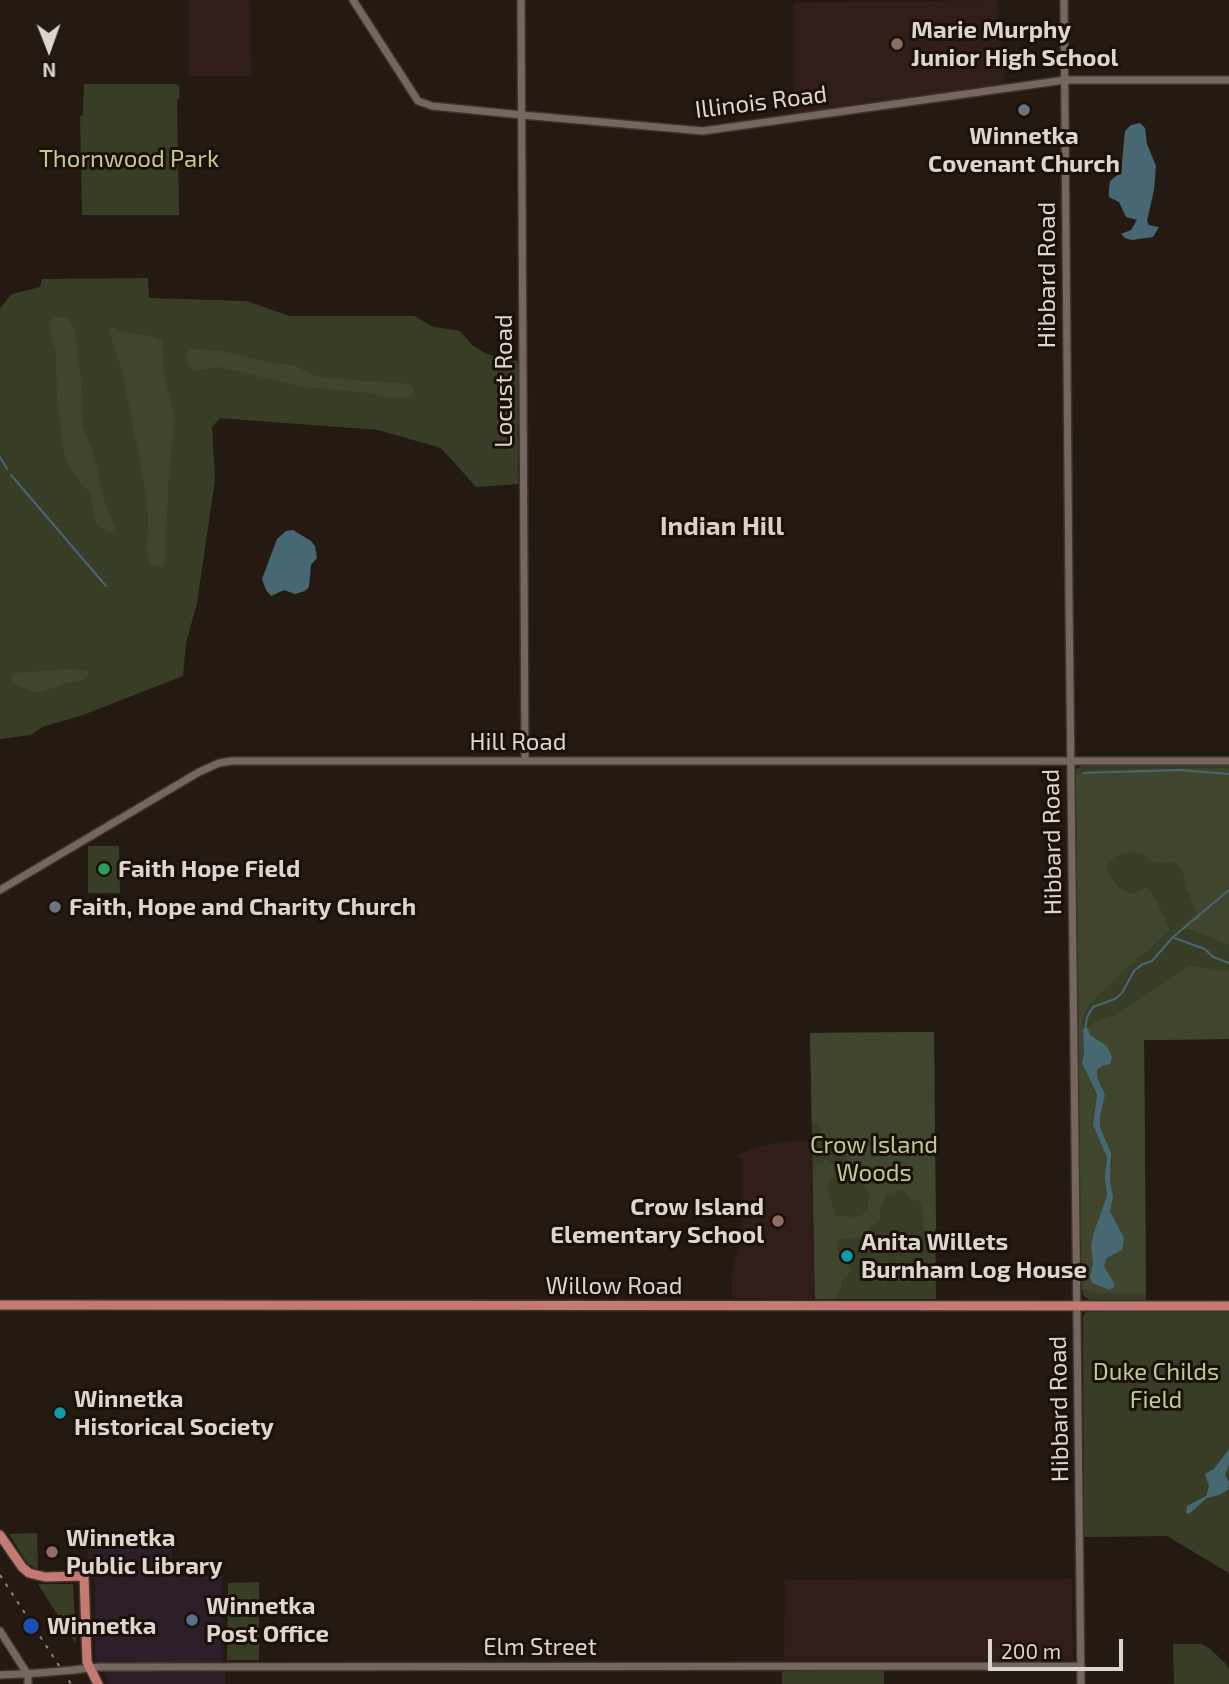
<!DOCTYPE html>
<style>
body{margin:0}
#map{position:relative;width:1229px;height:1684px;overflow:hidden;background:#251a12;font-family:"Exo 2",sans-serif}
canvas{display:block}
.north{position:absolute;left:14px;top:14px;width:70px;height:70px;-webkit-text-stroke:5px #1c1109;paint-order:stroke;rotate:179deg;font-size:19px;font-weight:700;line-height:28px;text-align:center;color:#ddd5cf}
.north::after{content:'';display:block;margin:auto;width:24px;height:32px;background:#ddd5cf;clip-path:polygon(50% 0,100% 100%,50% 72%,0 100%)}
.scale{position:absolute;left:988px;top:1639px;width:135px;height:32px;box-sizing:border-box;border:4px solid #ddd5cf;border-top:0;padding-left:9px;font-size:21px;line-height:24px;white-space:nowrap;color:#ddd5cf;-webkit-text-stroke:5px #1c1109;paint-order:stroke}
</style>
<div id="map">
<canvas width="1229" height="1684"></canvas>
<div class="north">N</div>
<div class="scale">200 m</div>
</div>
<script>
const context = document.querySelector('canvas').getContext('2d');
context.lineJoin = 'round';
function fillPath(path, color) {
  context.fillStyle = color;
  context.fill(path, 'evenodd');
}
function poly(rows) {
  const path = new Path2D();
  for (const r of rows) {
    path.moveTo(r[0], r[1]);
    for (let i = 2; i < r.length; i += 2) path.lineTo(r[i], r[i + 1]);
  }
  return path;
}
function stroke(path, color, width, dash) {
  context.strokeStyle = color;
  context.lineWidth = width;
  context.lineCap = dash ? 'butt' : 'round';
  context.setLineDash(dash || []);
  context.stroke(path);
}
function drawText(font, color, halo, rows, align = 'center') {
  context.font = font + ' "Exo 2",sans-serif';
  context.lineWidth = 6;
  context.setLineDash([]);
  context.textBaseline = 'middle';
  context.strokeStyle = halo;
  context.fillStyle = color;
  for (const [text, x, y, turn = 0] of rows) {
    context.save();
    context.translate(x, y);
    context.rotate((+turn || 0) * Math.PI / 180);
    context.textAlign = isNaN(turn) ? turn : align;
    if (halo) context.strokeText(text, 0, 0);
    context.fillText(text, 0, 0);
    context.restore();
  }
}
const commercial = poly([
 [125,1531,172,1531,172,1576,222,1576,223,1667,225,1667,225,1684,109,1684,95,1656,95,1584,87,1567,88,1537,124,1537]
]);
const education = poly([
 [189,0,250,0,251,76,189,76],
 [997,0,1005,86,794,117,793,3],
 [792,1141,812,1141,815,1299,732,1298,732,1277,743,1217,742,1161,738,1155,758,1146],
 [1072,1579,1073,1660,784,1660,785,1580]
]);
const green = poly([
 [84,84,175,84,179,86,180,97,177,100,179,215,82,215,80,116,83,115],
 [148,278,149,298,247,301,289,316,414,316,434,327,460,331,472,345,485,353,501,359,518,361,518,484,476,487,441,448,378,430,220,418,212,427,215,480,197,603,186,643,183,676,83,715,42,727,31,735,0,739,0,308,12,294,40,287,42,279],
 [1229,763,1229,1039,1144,1040,1146,1301,1091,1301,1083,1295,1080,1248,1075,770,1081,766],
 [88,846,119,846,120,893,88,893],
 [934,1032,936,1299,815,1299,810,1033],
 [1092,1310,1229,1311,1229,1573,1167,1536,1084,1537,1083,1318,1085,1313],
 [37,1533,37,1535,38,1570,27,1563,9,1534],
 [259,1582,259,1660,227,1660,228,1583],
 [38,1584,73,1584,76,1644],
 [1173,1644,1202,1644,1210,1649,1225,1663,1229,1669,1229,1684,1174,1684],
 [786,1670,884,1670,884,1684,782,1684,782,1672]
]);
const forest = poly([
 [61,317,68,318,75,330,81,383,82,426,92,449,105,503,113,522,115,528,111,533,96,523,90,493,73,473,65,457,57,401,56,351,50,332,49,323,54,318],
 [112,327,124,333,147,335,162,341,164,375,175,420,169,467,165,563,162,567,150,565,147,552,148,517,145,487,123,375,109,330],
 [190,349,221,351,271,363,294,365,312,375,327,378,409,384,414,388,414,393,409,398,386,397,371,393,304,387,219,367,195,371,190,367,187,360,186,353],
 [72,669,87,671,88,675,83,680,64,684,41,692,35,692,12,683,12,674,16,673],
 [1229,768,1229,945,1182,926,1197,913,1187,890,1182,868,1174,862,1159,863,1148,860,1145,854,1134,852,1115,856,1106,866,1112,879,1121,889,1132,894,1146,888,1155,898,1170,930,1127,968,1087,1007,1082,1019,1084,1043,1083,1064,1097,1094,1093,1116,1107,1157,1105,1177,1107,1196,1091,1246,1093,1264,1090,1277,1092,1283,1105,1289,1114,1283,1104,1266,1107,1258,1116,1254,1110,1211,1113,1197,1110,1182,1112,1161,1109,1145,1100,1127,1100,1117,1104,1102,1102,1086,1097,1077,1097,1070,1102,1066,1098,1039,1090,1035,1088,1028,1098,1020,1115,1015,1189,966,1229,971,1229,1039,1144,1040,1146,1294,1093,1293,1082,1289,1080,1248,1075,775,1093,770],
 [934,1032,936,1229,928,1232,924,1230,922,1202,910,1199,904,1190,886,1194,884,1202,880,1208,880,1219,874,1225,869,1225,868,1234,850,1239,838,1239,836,1248,851,1271,841,1281,841,1289,837,1296,834,1299,815,1299,813,1176,816,1173,815,1164,823,1163,825,1159,829,1164,835,1164,837,1173,830,1180,828,1189,835,1216,860,1217,868,1209,868,1200,871,1197,855,1169,849,1165,845,1152,836,1147,834,1140,822,1136,817,1122,812,1121,810,1033]
]);
const water = poly([
 [1140,123,1145,128,1147,144,1156,166,1154,190,1147,221,1149,225,1159,227,1153,237,1132,240,1125,238,1121,234,1131,230,1137,220,1126,217,1119,202,1109,197,1109,188,1110,181,1121,172,1125,131,1131,125],
 [293,530,311,541,315,546,317,558,311,565,309,587,305,591,295,594,284,590,271,596,266,590,262,579,277,539,286,531],
 [1088,1028,1090,1035,1107,1046,1112,1057,1110,1064,1102,1066,1097,1070,1097,1077,1105,1095,1100,1117,1100,1127,1111,1153,1110,1182,1113,1197,1110,1211,1124,1238,1122,1250,1107,1258,1104,1266,1114,1283,1114,1288,1109,1290,1092,1283,1090,1277,1093,1264,1091,1246,1094,1232,1107,1196,1105,1177,1107,1157,1093,1125,1097,1094,1082,1063,1084,1054,1083,1029],
 [1229,1449,1229,1465,1225,1475,1229,1482,1228,1490,1219,1495,1207,1498,1189,1514,1186,1513,1187,1506,1206,1496,1209,1486,1205,1474,1214,1469]
]);
const stream = poly([
 [0,457,7,469],
 [11,475,106,586],
 [1083,773,1180,770,1229,774],
 [1174,938,1205,949,1213,957,1229,963],
 [1085,1030,1087,1017,1093,1007,1115,999,1122,993,1134,971,1141,965,1152,961,1172,938,1229,890]
]);
const minor = poly([
 [353,0,418,101,432,106,522,115,703,131,1065,80,1229,80],
 [521,0,525,761],
 [1064,0,1069,599,1081,1684],
 [0,890,199,772,219,763,232,761,1229,761],
 [0,1631,28,1675,28,1684],
 [73,1670,99,1667,1081,1666],
 [0,1675,39,1673]
]);
const major = poly([
 [0,1305,1229,1306],
 [0,1535,22,1567,29,1573,45,1577,84,1576,87,1662,98,1684]
]);
const rail = poly([
 [0,1575,71,1684]
]);
const minorBridge = poly([
 [39,1673,73,1670]
]);
const markers = [
 [897,44,7,"#8d6e63"],
 [1024,110,7,"#6b7280"],
 [104,869,7,"#2e9e5b"],
 [55,907,7,"#6b7280"],
 [778,1221,7,"#8d6e63"],
 [847,1256,7,"#0f9aa8"],
 [60,1413,7,"#0f9aa8"],
 [52,1552,7,"#8d6e63"],
 [192,1620,7,"#5c6f8a"],
 [31,1626,9,"#1a4fb4"]
];
const poiNames = [
 ["Marie Murphy",911,30],
 ["Junior High School",911,58],
 ["Winnetka",1024,136,"center"],
 ["Covenant Church",1024,164,"center"],
 ["Faith Hope Field",118,869],
 ["Faith, Hope and Charity Church",69,907],
 ["Crow Island",764,1207,"right"],
 ["Elementary School",764,1235,"right"],
 ["Anita Willets",861,1242],
 ["Burnham Log House",861,1270],
 ["Winnetka",74,1399],
 ["Historical Society",74,1427],
 ["Winnetka",66,1538],
 ["Public Library",66,1566],
 ["Winnetka",206,1606],
 ["Post Office",206,1634],
 ["Winnetka",47,1626]
];
const streetNames = [
 ["Illinois Road",761,102,-7],
 ["Hibbard Road",1047,275,-90],
 ["Locust Road",504,381,-90],
 ["Hill Road",518,742],
 ["Hibbard Road",1052,842,-91],
 ["Willow Road",614,1286],
 ["Hibbard Road",1059,1409,-91],
 ["Elm Street",540,1647]
];
const parkNames = [
 ["Thornwood Park",129,159],
 ["Crow Island",874,1145],
 ["Woods",874,1173],
 ["Duke Childs",1156,1372],
 ["Field",1156,1400]
];
const neighbourhoodNames = [
 ["Indian Hill",722,526]
];
fillPath(commercial, '#2e1e29');
fillPath(education, '#311e1b');
fillPath(green, '#383e25');
fillPath(forest, '#40462d');
fillPath(water, '#476772');
stroke(stream, '#476772', 2);
stroke(minor, '#3c332e', 10);
stroke(major, '#3c332e', 12);
stroke(minor, '#75675d', 7);
stroke(major, '#c47973', 9);
stroke(rail, '#8d847d', 2, [3.5, 7]);
stroke(minorBridge, '#3c332e', 10, []);
stroke(minorBridge, '#75675d', 7);
for (const [x, y, r, color] of markers) {
  const dot = new Path2D();
  dot.arc(x, y, r, 0, 2 * Math.PI);
  context.fillStyle = color;
  context.fill(dot);
  stroke(dot, '#1c1109', 2.5);
}
drawText('bold 24px', '#ddd5cf', '#1c1109', poiNames, 'left');
drawText('24px', '#ddd5cf', '#1c1109', streetNames);
drawText('24px', '#bdca96', '#1c1109', parkNames);
drawText('bold 26px', '#decfc3', '#1c1109', neighbourhoodNames);
</script>
